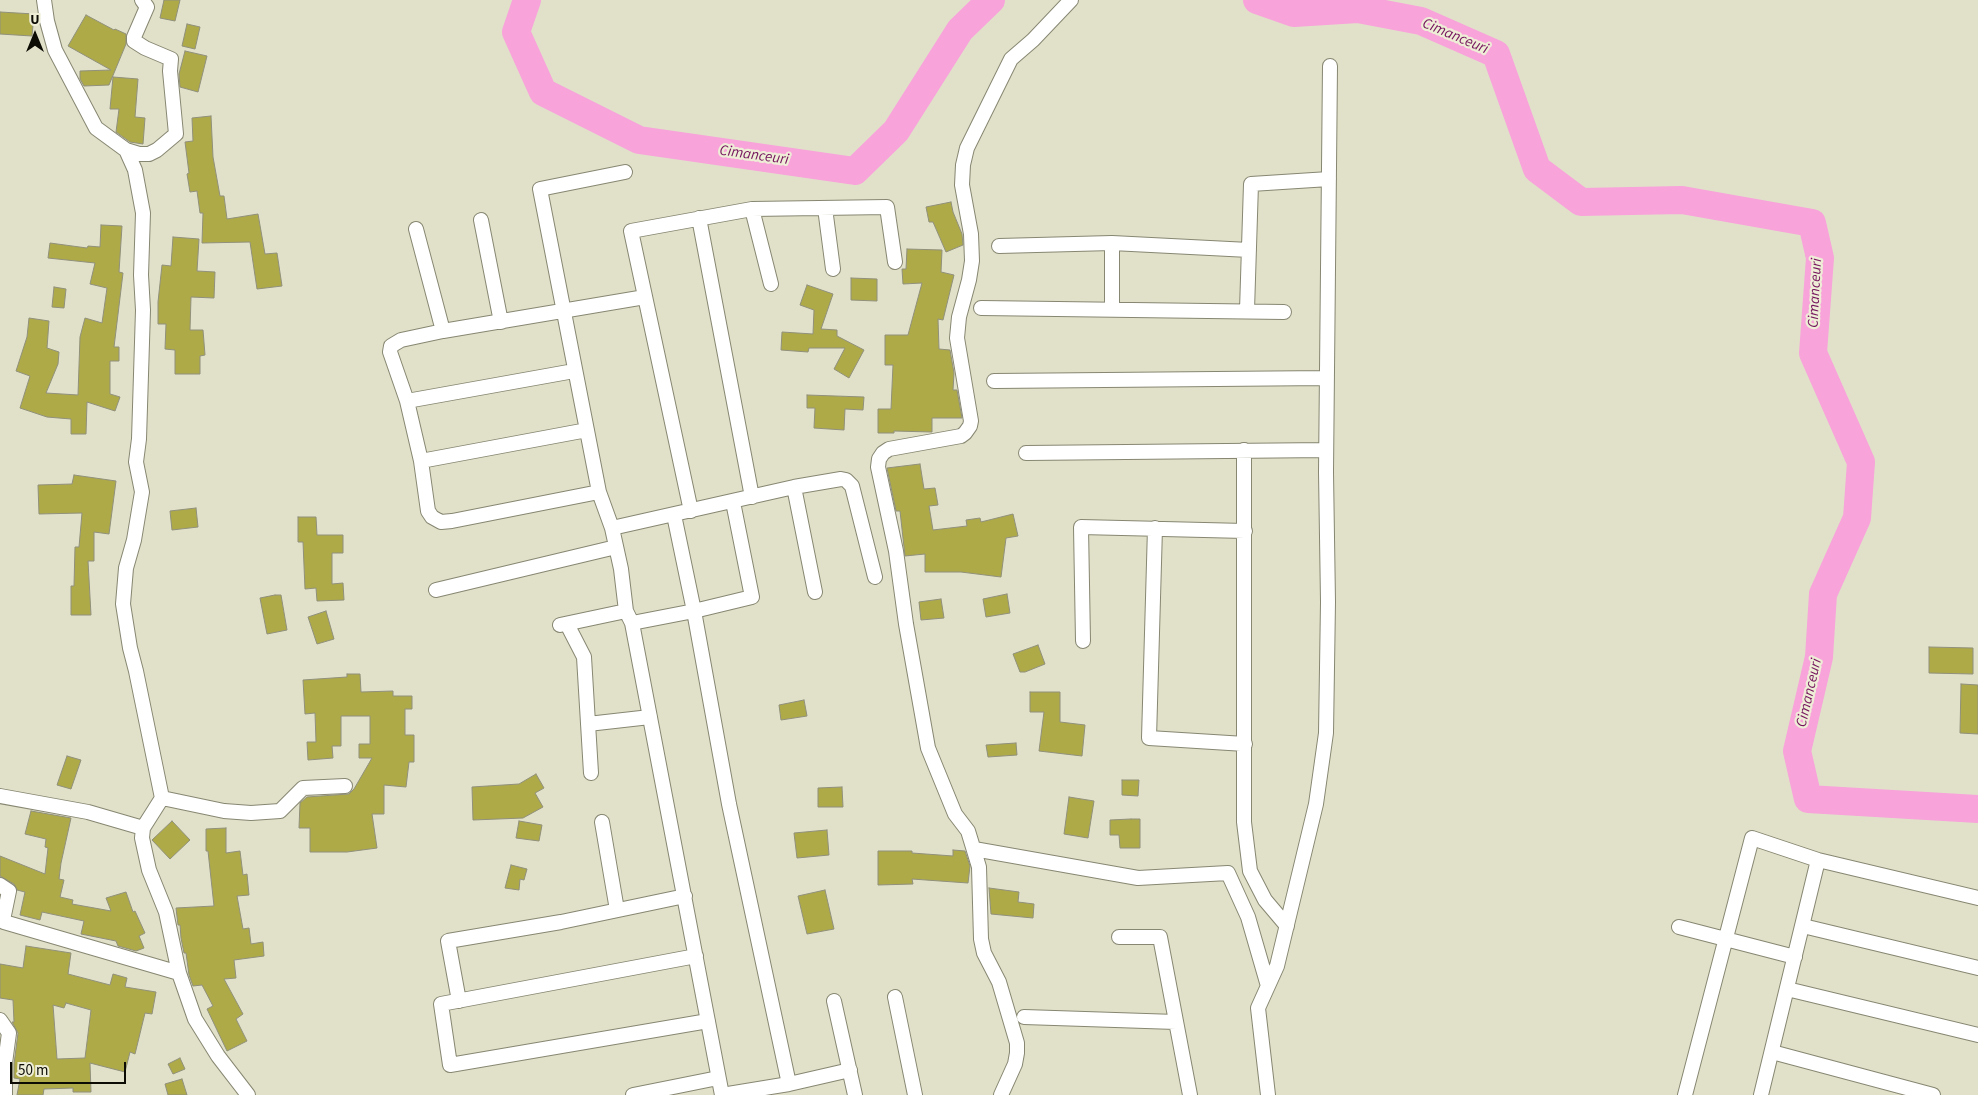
<!DOCTYPE html>
<style>
body{margin:0}
#map{position:relative;width:1978px;height:1095px;overflow:hidden;background:#e1e1ca;font-family:"Source Sans 3",sans-serif}
canvas{display:block}
.north{position:absolute;left:10px;top:10px;width:50px;height:50px;-webkit-text-stroke:4px #eeeed7;paint-order:stroke;rotate:0deg;font-size:14px;font-weight:700;line-height:20px;text-align:center;color:#0c0c05}
.north::after{content:'';display:block;margin:auto;width:18px;height:22px;background:#0c0c05;clip-path:polygon(50% 0,100% 100%,50% 72%,0 100%)}
.scale{position:absolute;left:10px;top:1062px;width:116px;height:22px;box-sizing:border-box;border:2px solid #0c0c05;border-top:0;padding-left:6px;font-size:15px;line-height:18px;white-space:nowrap;color:#0c0c05;-webkit-text-stroke:4px #eeeed7;paint-order:stroke}
</style>
<div id="map">
<canvas width="1978" height="1095"></canvas>
<div class="north">U</div>
<div class="scale">50 m</div>
</div>
<script>
const context = document.querySelector('canvas').getContext('2d');
context.lineJoin = 'round';
function poly(rows) {
  const path = new Path2D();
  for (const r of rows) {
    path.moveTo(r[0], r[1]);
    for (let i = 2; i < r.length; i += 2) path.lineTo(r[i], r[i + 1]);
  }
  return path;
}
function stroke(path, color, width, dash) {
  context.strokeStyle = color;
  context.lineWidth = width;
  context.lineCap = dash ? 'butt' : 'round';
  context.setLineDash(dash || []);
  context.stroke(path);
}
function fillPath(path, color) {
  context.fillStyle = color;
  context.fill(path, 'evenodd');
}
function drawText(font, color, halo, rows, align = 'center') {
  context.font = font + ' "Source Sans 3",sans-serif';
  context.lineWidth = 4.5;
  context.setLineDash([]);
  context.textBaseline = 'middle';
  context.strokeStyle = halo;
  context.fillStyle = color;
  for (const [text, x, y, turn = 0] of rows) {
    context.save();
    context.translate(x, y);
    context.rotate((+turn || 0) * Math.PI / 180);
    context.textAlign = isNaN(turn) ? turn : align;
    if (halo) context.strokeText(text, 0, 0);
    context.fillText(text, 0, 0);
    context.restore();
  }
}
const river = poly([
 [527,0,516,32,543,92,639,140,855,171,896,131,960,30,991,0],
 [1257,0,1294,13,1358,9,1421,21,1496,54,1537,169,1581,202,1682,200,1812,223,1820,258,1813,353,1861,462,1857,518,1823,594,1819,657,1797,751,1808,799,1978,809]
]);
const building = poly([
 [164,0,180,0,175,21,160,18,164,0],
 [0,12,34,14,32,36,0,34,0,12],
 [86,15,114,30,115,29,126,34,126,44,109,85,84,86,80,79,80,71,111,70,68,46,86,15],
 [187,24,200,27,195,49,182,46,187,24],
 [185,51,207,56,198,92,180,87,179,74,185,51],
 [113,77,138,79,135,117,145,118,143,144,130,142,116,132,119,109,110,109,113,77],
 [211,116,213,157,220,196,224,196,227,219,258,214,265,254,277,253,282,286,257,289,250,242,202,243,203,213,200,213,197,191,190,192,187,174,189,173,185,142,193,141,192,118,211,116],
 [951,202,953,212,962,234,963,245,946,252,933,222,929,222,926,207,951,202],
 [101,225,122,226,119,272,123,273,114,347,119,347,119,361,110,361,110,394,120,397,115,411,87,402,86,434,71,434,71,419,47,417,20,408,30,376,16,371,27,337,29,318,49,321,47,348,59,352,58,364,46,393,78,395,80,337,85,318,102,323,107,288,90,284,95,263,48,258,50,243,87,248,88,246,100,247,101,225],
 [173,237,199,239,197,271,215,272,214,298,191,297,190,330,203,330,205,355,200,356,200,374,175,374,175,350,165,349,166,324,158,324,158,302,162,265,171,266,173,237],
 [907,249,942,250,941,272,954,275,943,320,938,319,939,349,950,350,954,373,953,390,957,390,962,418,932,418,932,432,894,431,894,433,878,433,878,409,891,409,893,365,885,365,885,335,908,335,922,283,903,284,902,269,906,269,907,249],
 [851,278,877,279,877,301,851,300,851,278],
 [807,285,833,294,821,329,837,330,837,336,864,350,849,378,834,369,845,348,809,348,808,352,781,350,782,332,813,334,814,310,800,305,807,285],
 [54,287,66,289,64,308,52,307,54,287],
 [807,395,864,397,863,410,845,409,844,430,814,428,815,408,807,408,807,395],
 [920,464,924,489,935,488,938,505,929,506,933,530,967,526,966,520,980,518,981,522,1013,514,1018,536,1006,538,1001,577,961,572,925,572,925,554,905,556,900,511,896,511,887,468,920,464],
 [74,475,116,481,109,534,94,532,94,561,88,561,91,615,71,615,71,586,74,586,75,547,79,547,82,513,39,514,38,485,72,484,74,475],
 [196,508,198,527,172,530,170,511,196,508],
 [298,517,316,517,317,535,343,535,343,553,332,553,332,584,343,583,344,600,317,601,316,588,305,589,303,542,298,542,298,517],
 [1007,594,1010,613,986,617,983,599,1007,594],
 [275,595,281,595,287,630,267,634,260,598,275,595],
 [941,599,944,618,921,620,919,602,941,599],
 [326,611,334,639,317,644,308,617,326,611],
 [1038,645,1045,664,1025,672,1020,672,1013,654,1038,645],
 [1929,647,1973,648,1973,674,1929,673,1929,647],
 [347,674,360,674,361,692,393,691,393,696,412,696,412,709,405,709,405,735,414,735,414,762,409,762,406,787,384,785,384,814,372,814,377,848,347,852,310,852,310,828,299,828,300,803,307,797,349,794,354,789,372,758,359,758,359,744,370,744,370,716,341,716,341,746,332,746,333,758,308,760,307,742,316,742,315,713,305,714,303,680,347,677,347,674],
 [1961,684,1978,685,1978,734,1960,733,1961,684],
 [1030,692,1060,692,1060,722,1085,725,1082,756,1039,751,1044,712,1030,712,1030,692],
 [804,700,807,716,781,720,779,705,804,700],
 [1016,743,1017,755,988,757,986,745,1016,743],
 [67,756,81,760,71,789,57,785,67,756],
 [536,774,544,788,535,793,543,807,523,818,473,820,472,787,519,784,536,774],
 [1122,780,1139,780,1138,796,1122,795,1122,780],
 [842,787,843,807,818,807,818,788,842,787],
 [1069,797,1094,801,1088,838,1064,834,1069,797],
 [31,811,71,818,61,863,59,879,64,880,60,897,73,900,72,904,111,911,106,898,126,892,133,912,135,911,145,933,139,936,144,948,136,951,118,946,116,941,81,934,84,921,42,912,40,920,20,915,25,892,17,890,14,884,0,876,0,856,45,874,48,848,45,847,46,839,25,834,31,811],
 [1131,819,1140,819,1140,848,1120,848,1119,835,1110,835,1110,820,1131,819],
 [172,821,190,840,170,859,152,840,172,821],
 [519,821,542,825,539,841,516,838,519,821],
 [226,828,226,853,240,851,243,875,247,874,249,895,237,896,243,929,249,928,251,944,263,942,264,956,234,960,236,978,224,979,243,1014,236,1019,247,1041,227,1051,207,1009,213,1006,202,985,193,986,189,975,186,953,184,953,181,938,180,925,178,925,176,908,214,906,208,851,206,851,206,829,226,828],
 [827,830,829,855,797,858,794,833,827,830],
 [953,850,965,851,970,866,968,883,912,879,913,884,878,885,878,851,912,851,912,853,953,856,953,850],
 [511,865,527,869,524,880,520,879,519,890,505,888,511,865],
 [989,888,1019,892,1018,902,1034,904,1033,918,991,914,989,888],
 [825,890,834,929,807,934,798,896,825,890],
 [26,946,71,953,68,974,110,985,113,974,127,978,125,987,156,992,152,1014,145,1013,135,1054,130,1052,125,1072,90,1063,91,1092,73,1092,73,1088,44,1089,43,1095,17,1095,20,1079,14,1078,14,1064,18,1033,12,1022,14,1022,13,1000,0,998,0,964,23,968,26,946],
 [66,1003,91,1010,85,1058,57,1059,53,1005,64,1008,66,1003],
 [180,1058,185,1069,173,1074,168,1064,180,1058],
 [182,1079,187,1095,168,1095,165,1084,182,1079]
]);
const minor = poly([
 [44,0,47,21,55,50,96,128,126,150,139,154,149,154,157,150,176,134,170,71,171,59,145,48,134,41,134,37,147,7,142,0],
 [126,150,135,170,143,213,141,275,143,310,139,439,136,462,142,492,134,540,126,568,123,604,130,648,136,671,162,798,143,828],
 [625,172,540,189,599,492,612,528,621,569,626,611,632,623,722,1095],
 [825,208,833,269],
 [752,209,771,284],
 [699,218,752,497],
 [481,220,501,322],
 [416,229,443,331],
 [1112,243,1112,309],
 [999,246,1112,243,1249,250],
 [981,308,1284,312],
 [1247,310,1251,184,1329,179],
 [994,381,1327,378],
 [407,401,574,371],
 [1244,450,1244,822,1250,871,1265,900,1287,926],
 [1026,453,1326,450],
 [421,461,587,430],
 [794,487,815,592],
 [599,492,452,521,441,522,432,517,428,511,421,461,407,401,390,352,391,346,401,340,443,331,645,297],
 [691,511,631,231,752,209,887,207,895,262],
 [674,515,694,611,729,804,789,1084],
 [612,528,794,487,841,479,846,480,852,486,875,577],
 [1155,528,1149,738,1245,744],
 [436,590,616,547],
 [632,623,694,611,752,597,733,502],
 [567,624,584,657,591,773],
 [560,625,626,611],
 [1083,641,1081,527,1245,531],
 [588,724,650,717],
 [0,796,88,812,143,828,142,838,149,870,166,912,179,973,195,1019,218,1056,248,1095],
 [162,798,224,811,251,813,280,811,303,788,345,786],
 [602,822,617,910],
 [974,849,1138,878,1228,873,1248,917,1268,986],
 [0,885,9,891,3,920,4,922,179,973],
 [1803,926,1978,968],
 [1679,927,1795,957],
 [1119,937,1160,937,1190,1095],
 [696,956,441,1004,450,1065,708,1021],
 [1787,989,1978,1035],
 [895,997,915,1095],
 [459,1001,448,941,561,922,685,896],
 [834,1001,855,1095],
 [1024,1017,1176,1022],
 [0,1020,9,1033,5,1063,5,1095],
 [1772,1052,1933,1095],
 [633,1095,718,1078],
 [722,1095,789,1084,850,1070],
 [1001,1095,1015,1064,1017,1053,1017,1043,999,982,984,953,981,939,979,867,968,831,955,814,928,748,906,624,896,551,878,467,879,459,883,453,889,449,961,436,965,433,970,426,971,421,957,338,959,317,969,280,972,261,971,234,962,185,963,165,967,148,1011,59,1033,40,1071,0],
 [1268,1095,1258,1008,1277,966,1316,804,1326,733,1328,602,1326,472,1330,66],
 [1685,1095,1752,838,1818,860,1978,898],
 [1761,1095,1818,860]
]);
const waterNames = [
 ["Cimanceuri",1455,37,23],
 ["Cimanceuri",754,156,8],
 ["Cimanceuri",1816,293,-87],
 ["Cimanceuri",1810,693,-77]
];
stroke(river, '#f8a3da', 28);
fillPath(building, '#aeaa48');
stroke(building, '#90907b', 1);
stroke(minor, '#878772', 16);
stroke(minor, '#fff', 14);
drawText('italic 15px', '#75145d', '#eeeed7', waterNames);
</script>
